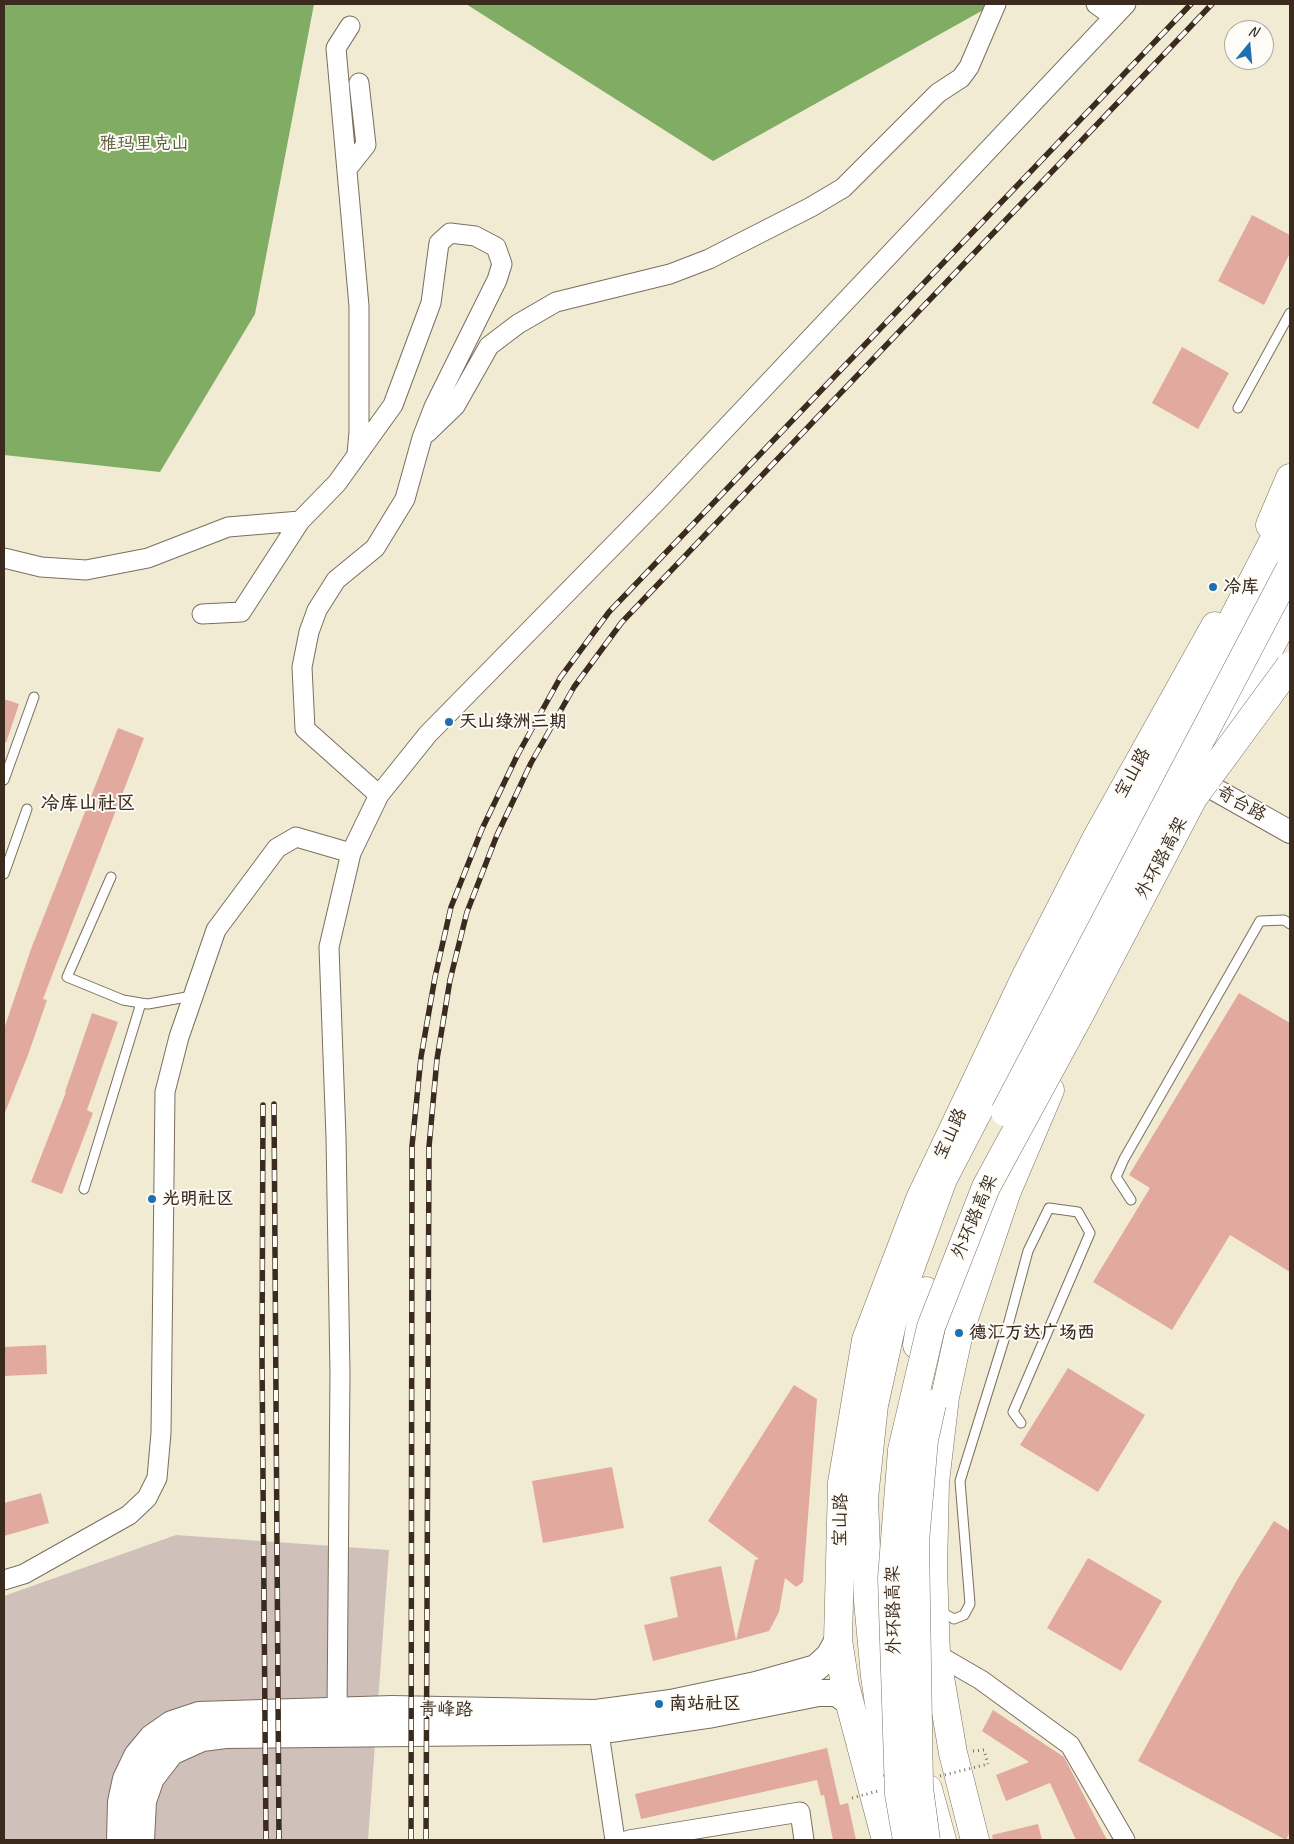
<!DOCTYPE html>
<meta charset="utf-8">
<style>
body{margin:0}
#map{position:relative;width:1294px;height:1844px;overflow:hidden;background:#f2ebd4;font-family:Caveat,sans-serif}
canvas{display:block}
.frame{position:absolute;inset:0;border:5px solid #3b2a1e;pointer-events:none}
.north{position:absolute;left:1224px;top:20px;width:50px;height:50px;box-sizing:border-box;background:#fdfcf7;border:1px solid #afa8a0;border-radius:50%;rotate:17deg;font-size:14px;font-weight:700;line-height:20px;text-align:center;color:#3b2a1e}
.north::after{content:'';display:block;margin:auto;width:18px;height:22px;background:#1f6fb2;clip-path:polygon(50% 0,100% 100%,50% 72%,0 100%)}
</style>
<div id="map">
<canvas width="1294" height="1844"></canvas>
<div class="frame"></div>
<div class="north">N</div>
</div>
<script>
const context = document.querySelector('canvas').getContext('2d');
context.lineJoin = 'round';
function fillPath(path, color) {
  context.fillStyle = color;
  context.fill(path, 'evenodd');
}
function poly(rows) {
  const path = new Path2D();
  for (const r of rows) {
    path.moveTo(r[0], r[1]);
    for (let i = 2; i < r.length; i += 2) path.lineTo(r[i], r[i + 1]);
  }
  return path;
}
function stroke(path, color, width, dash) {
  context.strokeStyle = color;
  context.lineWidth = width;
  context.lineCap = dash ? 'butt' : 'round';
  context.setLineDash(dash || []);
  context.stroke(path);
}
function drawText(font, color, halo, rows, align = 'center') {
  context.font = font + ' Caveat,"LXGW WenKai TC",sans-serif';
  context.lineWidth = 4;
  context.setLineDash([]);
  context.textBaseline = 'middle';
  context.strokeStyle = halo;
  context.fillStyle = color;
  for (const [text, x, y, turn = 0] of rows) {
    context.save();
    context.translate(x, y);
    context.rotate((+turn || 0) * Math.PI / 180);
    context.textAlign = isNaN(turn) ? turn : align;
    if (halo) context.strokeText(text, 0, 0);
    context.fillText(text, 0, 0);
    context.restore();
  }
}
const industrial = poly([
 [176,1535,389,1550,368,1840,4,1840,4,1596]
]);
const forest = poly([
 [4,4,314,4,255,314,160,472,4,455],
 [466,4,994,4,713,161]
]);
const building = poly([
 [1252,215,1290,235,1290,253,1264,305,1218,281],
 [1182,347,1229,373,1198,429,1152,403],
 [4,699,19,704,6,743,4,742],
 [118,728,144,738,61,952,43,999,47,1000,28,1055,4,1115,4,1029,31,949],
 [1239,993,1290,1023,1290,1272,1230,1235,1172,1330,1093,1282,1150,1188,1129,1175],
 [92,1013,118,1022,87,1110,93,1113,62,1194,31,1182,66,1092,65,1092],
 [46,1345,47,1374,4,1376,4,1347],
 [1068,1368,1145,1415,1098,1492,1020,1445],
 [794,1385,817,1399,803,1582,796,1587,785,1578,779,1612,769,1631,736,1640,755,1560,759,1559,708,1521],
 [612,1467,624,1528,543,1543,532,1481],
 [41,1493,49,1523,4,1536,4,1503],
 [1274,1521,1290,1531,1290,1832,1286,1840,1138,1761,1237,1580],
 [1088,1558,1162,1601,1121,1671,1047,1628],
 [721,1566,736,1640,653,1661,644,1625,678,1617,670,1577],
 [993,1710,1064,1757,1107,1840,1076,1840,1050,1783,1006,1801,996,1775,1029,1762,982,1731],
 [827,1748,840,1805,848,1803,856,1840,833,1840,824,1795,821,1796,817,1780,641,1819,635,1794],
 [1038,1824,1042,1840,993,1840,992,1835]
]);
const path = poly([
 [973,1751,984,1750,988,1764]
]);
const service = poly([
 [1238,408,1290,313],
 [4,780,34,697],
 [4,874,27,809],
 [111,877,67,977,123,1000,141,1003,148,1004,192,996],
 [84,1189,141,1003],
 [1131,1200,1116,1177,1124,1159,1260,921,1284,920,1290,924],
 [940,1608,943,1613,954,1619,964,1615,970,1604,960,1481,1004,1340,1028,1251,1049,1208,1078,1212,1090,1233,1013,1412,1021,1423]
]);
const minor = poly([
 [1096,4,1114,17],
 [350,26,336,48,359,306,359,432,357,454],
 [347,169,366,145,359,83],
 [427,433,455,406,489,346,518,324,556,302,670,274,709,259,811,207,843,188,938,93,961,78,969,67,996,4],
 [4,558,41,567,86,570,148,558,228,527,300,521],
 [202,614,241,612,300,521,337,483,393,405,431,303,439,243,450,233,475,236,496,247,502,264,497,280,434,407,422,438,405,499,375,548,336,580,317,610,309,632,302,667,305,729,379,795],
 [4,1580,24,1574,129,1515,147,1498,157,1478,161,1433,165,1092,179,1037,216,930,277,848,296,837,351,853],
 [936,1654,981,1680,1070,1745,1125,1840],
 [337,1711,340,1374,336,1137,329,947,351,853,379,795,428,734,659,499,1126,4],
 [597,1720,615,1840],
 [629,1840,800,1812,804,1840]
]);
const tertiary = poly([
 [1191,776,1290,832]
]);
const secondary = poly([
 [120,1840,121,1802,126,1779,137,1756,152,1738,172,1724,199,1715,392,1709,596,1713,671,1703,756,1685,816,1668,829,1656,838,1640],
 [141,1840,143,1801,151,1778,171,1752,202,1738,225,1735,598,1731,708,1715,818,1693,837,1693,849,1702]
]);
const primary = poly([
 [1270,591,1290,549],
 [886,1840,845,1685,838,1640,842,1483,866,1340,920,1199,1027,974,1096,839,1215,626],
 [975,1840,953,1753,936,1654,933,1569,935,1482,945,1397,959,1333,1007,1191,1050,1090]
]);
const trunk = poly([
 [1270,525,1290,478],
 [1212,743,1268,651,1290,609],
 [917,1345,926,1291],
 [893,1764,882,1724,875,1676,868,1601,864,1498,874,1405,895,1310,943,1179,1290,509],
 [928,1789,942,1840]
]);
const rail = poly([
 [274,1104,279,1840],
 [263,1105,262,1357,266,1840],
 [411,1840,412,1146,421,1057,435,977,451,907,482,829,517,756,560,678,609,612,1191,4],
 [426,1840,429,1147,437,1059,450,980,467,912,497,835,531,763,574,687,622,622,1212,4]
]);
const pathBridge = poly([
 [940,1776,988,1764],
 [852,1798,878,1791]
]);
const trunkBridge = poly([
 [1005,1112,1290,569],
 [907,1840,899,1794,892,1578,902,1450,931,1327,986,1187,1081,1012,1193,798,1290,666],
 [926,1840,919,1788,915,1541,924,1440,932,1404]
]);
const markers = [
 [1213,587,5,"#1f6fb2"],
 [449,722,5,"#1f6fb2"],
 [152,1199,5,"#1f6fb2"],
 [959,1333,5,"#1f6fb2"],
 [659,1704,5,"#1f6fb2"]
];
const parkNames = [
 ["雅玛里克山",144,144]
];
const poiNames = [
 ["冷库",1223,587],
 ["天山绿洲三期",459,722],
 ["光明社区",162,1199],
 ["德汇万达广场西",969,1333],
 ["南站社区",669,1704]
];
const streetNames = [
 ["宝山路",1133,773,-61],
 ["奇台路",1241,804,29],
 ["外环路高架",1162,858,-62],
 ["宝山路",951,1134,-65],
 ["外环路高架",975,1217,-67],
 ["宝山路",841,1520,-89],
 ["外环路高架",894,1610,-91],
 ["青峰路",446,1710,1]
];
const neighbourhoodNames = [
 ["冷库山社区",88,804]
];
fillPath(industrial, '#cfc0ba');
fillPath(forest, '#81ac64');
fillPath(building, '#e2aa9f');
stroke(service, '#7b6e5e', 11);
stroke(minor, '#7b6e5e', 21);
stroke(tertiary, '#7b6e5e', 24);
stroke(secondary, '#7b6e5e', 28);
stroke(primary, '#7b6e5e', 29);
stroke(trunk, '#7b6e5e', 29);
stroke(path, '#7b6e5e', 3, [1, 4]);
stroke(service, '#fff', 9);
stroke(minor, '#fff', 19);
stroke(tertiary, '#fff', 22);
stroke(secondary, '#fff', 26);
stroke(primary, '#fff', 28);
stroke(trunk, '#fff', 28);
stroke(rail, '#3b2a1e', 5.5);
stroke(rail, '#fdfcf7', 4, [11]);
stroke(trunkBridge, '#7b6e5e', 29, []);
stroke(pathBridge, '#7b6e5e', 3, [1, 4]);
stroke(trunkBridge, '#fff', 28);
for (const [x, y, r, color] of markers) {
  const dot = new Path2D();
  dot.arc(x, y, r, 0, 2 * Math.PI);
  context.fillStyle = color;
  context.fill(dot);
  stroke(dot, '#fdfcf7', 2);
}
drawText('18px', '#5a5937', '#fdfcf7', parkNames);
drawText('bold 18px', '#3b2a1e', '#fdfcf7', poiNames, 'left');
drawText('18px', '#3b2a1e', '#fdfcf7', streetNames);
drawText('bold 19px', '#3b2a1e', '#fdfcf7', neighbourhoodNames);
</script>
